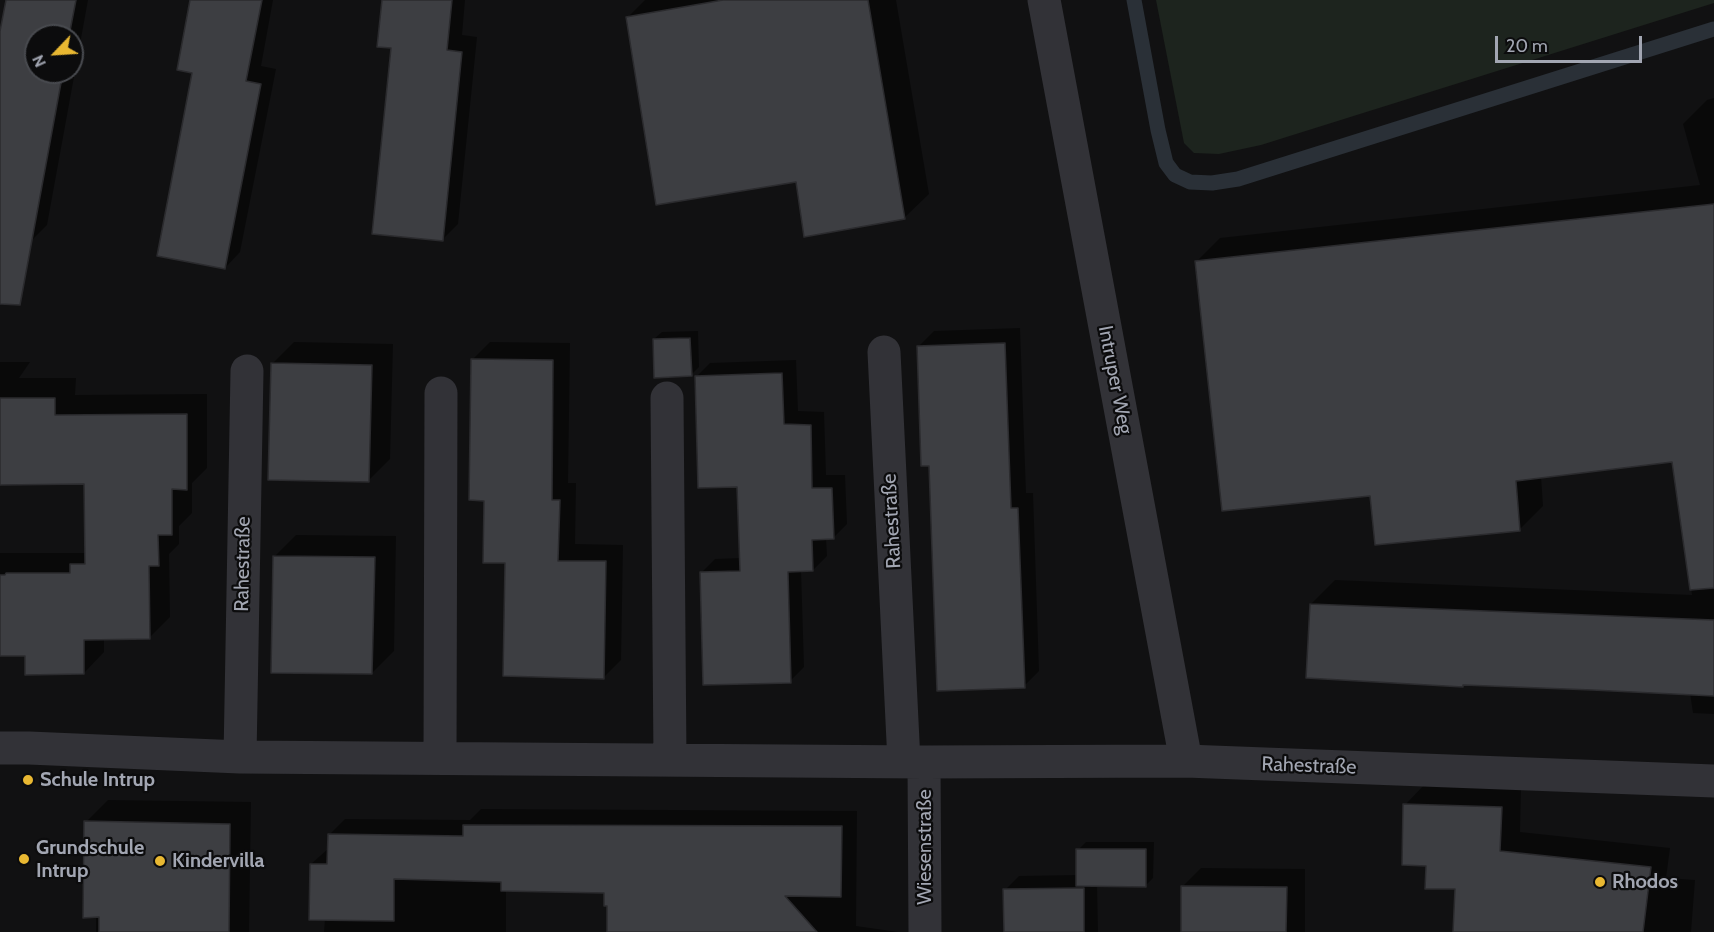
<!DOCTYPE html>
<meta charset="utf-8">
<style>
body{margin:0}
#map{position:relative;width:1714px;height:932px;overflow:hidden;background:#111112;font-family:Cabin,sans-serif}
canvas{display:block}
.north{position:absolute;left:24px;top:24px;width:60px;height:60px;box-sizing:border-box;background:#0c0c0d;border:2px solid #484a4f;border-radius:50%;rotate:245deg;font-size:16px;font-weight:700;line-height:24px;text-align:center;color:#a2a6b2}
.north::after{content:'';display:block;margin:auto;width:21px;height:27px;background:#e9b832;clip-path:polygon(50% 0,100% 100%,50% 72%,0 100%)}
.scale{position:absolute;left:1495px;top:36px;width:147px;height:27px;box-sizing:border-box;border:3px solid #a2a6b2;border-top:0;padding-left:8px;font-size:18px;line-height:21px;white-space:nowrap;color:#a2a6b2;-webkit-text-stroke:4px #0c0c0d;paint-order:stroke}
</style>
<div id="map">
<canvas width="1714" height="932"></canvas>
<div class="north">N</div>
<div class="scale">20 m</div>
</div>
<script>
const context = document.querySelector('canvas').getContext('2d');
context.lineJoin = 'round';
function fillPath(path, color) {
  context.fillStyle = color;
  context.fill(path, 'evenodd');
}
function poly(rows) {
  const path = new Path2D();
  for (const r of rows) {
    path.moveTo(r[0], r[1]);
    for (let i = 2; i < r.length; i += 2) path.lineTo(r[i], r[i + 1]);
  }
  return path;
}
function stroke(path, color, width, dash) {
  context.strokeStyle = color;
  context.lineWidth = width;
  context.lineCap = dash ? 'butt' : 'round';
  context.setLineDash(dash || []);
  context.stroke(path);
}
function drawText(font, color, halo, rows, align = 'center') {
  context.font = font + ' Cabin,sans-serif';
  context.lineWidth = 4.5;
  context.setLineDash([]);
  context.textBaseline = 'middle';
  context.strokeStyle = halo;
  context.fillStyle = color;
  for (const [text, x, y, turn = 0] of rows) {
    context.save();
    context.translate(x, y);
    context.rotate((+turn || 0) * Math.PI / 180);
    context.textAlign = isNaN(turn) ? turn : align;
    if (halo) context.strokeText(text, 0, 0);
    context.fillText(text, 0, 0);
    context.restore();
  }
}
const green = poly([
 [1156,0,1714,0,1714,3,1261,145,1219,154,1194,153,1184,143]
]);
const shadow = poly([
 [7,0,88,0,47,225,31,241,0,235,0,37],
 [36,36,72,36,72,72,36,72],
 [192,0,273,0,261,66,276,69,240,252,225,268],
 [383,0,465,0,462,35,477,37,458,224,442,240,393,47],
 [645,0,896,0,929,194,904,218,797,181,628,17],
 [1714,98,1714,714,1693,713,1690,693,1311,604,1335,580,1692,595,1674,461,1541,476,1543,506,1519,530,1371,494,1196,262,1220,238,1700,185,1683,124,1707,100],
 [1020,328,1026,493,1033,493,1039,671,1024,686,931,465,918,347,934,331],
 [698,331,699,367,691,375,654,339,662,332],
 [294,342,393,344,390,459,368,481,272,364],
 [490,342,570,343,568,483,576,483,575,544,623,545,621,660,604,677,506,562,486,499,473,359],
 [796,360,798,411,824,412,826,475,845,475,847,524,833,538,826,538,827,556,813,570,801,570,804,667,790,681,701,573,715,559,741,558,738,485,696,377,710,363],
 [0,362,30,362,19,378,76,378,75,395,207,394,207,468,192,483,192,513,179,526,179,544,169,554,170,617,149,638,104,638,104,652,84,673,27,655,0,655,0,553,84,553,87,550,86,483,0,483],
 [296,535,396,536,394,651,372,673,275,556],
 [1424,785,1521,788,1520,832,1670,848,1666,878,1695,880,1691,932,1489,932,1457,888,1428,864,1405,805],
 [108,800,251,802,249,932,96,932,96,916,86,822],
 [481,809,857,811,856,926,898,932,608,932,608,904,606,892,506,890,506,932,324,932,325,919,311,864,329,848,329,835,345,819,470,820],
 [1086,842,1154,842,1153,878,1146,885,1097,885,1098,932,1005,932,1005,890,1019,876,1078,875,1078,850],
 [1201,868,1305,869,1305,932,1182,932,1182,887]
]);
const stream = poly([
 [1134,0,1158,130,1166,163,1175,175,1190,182,1212,183,1238,179,1714,29]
]);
const building = poly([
 [6,0,76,0,69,36,36,36,36,72,63,72,20,305,0,304,0,31,6,0],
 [190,0,262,0,246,81,261,84,225,269,157,256,192,73,177,70,190,0],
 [382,0,452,0,447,50,462,52,443,241,372,234,391,48,377,47,382,0],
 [723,0,868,0,905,219,804,237,796,182,656,205,626,17,723,0],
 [1714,204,1714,588,1690,590,1672,462,1516,481,1520,531,1375,545,1370,496,1222,511,1195,261,1714,204],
 [690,338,692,376,654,378,653,339,690,338],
 [1005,343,1011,508,1018,508,1025,688,937,691,929,466,921,466,917,346,1005,343],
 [471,359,553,360,552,500,560,500,558,561,606,561,604,679,503,676,505,563,483,563,484,501,469,500,471,359],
 [271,363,372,365,369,482,268,480,271,363],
 [782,373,784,424,811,425,812,488,832,488,834,539,812,540,813,571,788,572,791,683,703,685,700,572,740,571,737,487,698,488,695,376,782,373],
 [0,398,55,398,55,415,187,414,187,490,172,489,172,535,158,535,159,566,149,566,150,639,84,640,84,674,25,675,25,656,0,656,0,575,5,575,6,573,70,573,70,564,85,564,84,484,0,485,0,398],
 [273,556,375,557,372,674,271,673,273,556],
 [1310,604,1714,620,1714,696,1592,690,1463,685,1463,687,1306,678,1310,604],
 [1403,804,1502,807,1500,851,1651,867,1643,932,1453,932,1455,889,1425,889,1426,866,1402,865,1403,804],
 [84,821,230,824,229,932,99,932,99,917,83,918,84,821],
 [463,825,842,826,841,897,785,896,817,932,607,932,607,906,604,906,604,893,501,891,501,882,394,879,394,921,309,920,310,864,327,864,328,834,463,836,463,825],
 [1076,849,1146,849,1146,887,1076,886,1076,849],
 [1181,886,1287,887,1286,932,1181,932,1181,886],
 [1084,888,1084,932,1004,932,1003,889,1084,888]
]);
const minor = poly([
 [1044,0,1186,761],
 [884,352,904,762],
 [667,398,670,760],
 [0,748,29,748,240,757,924,762,1186,761,1714,781],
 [240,757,247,371],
 [440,758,441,393],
 [924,762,925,932]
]);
const markers = [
 [28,780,6,"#e9b832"],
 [24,859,6,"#e9b832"],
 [160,861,6,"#e9b832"],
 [1600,882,6,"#e9b832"]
];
const streetNames = [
 ["Intruper Weg",1115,380,79],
 ["Rahestraße",892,521,-93],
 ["Rahestraße",243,564,-89],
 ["Rahestraße",1309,766,2],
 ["Wiesenstraße",925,847,-90]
];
const poiNames = [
 ["Schule Intrup",40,780],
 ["Grundschule",36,848],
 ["Intrup",36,871],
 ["Kindervilla",172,861],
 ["Rhodos",1612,882]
];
fillPath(green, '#1d241e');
fillPath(shadow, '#0007');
stroke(stream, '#2a3037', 15);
fillPath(building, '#3d3e42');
stroke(building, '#2b2b2e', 1.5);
stroke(minor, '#323237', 33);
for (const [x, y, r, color] of markers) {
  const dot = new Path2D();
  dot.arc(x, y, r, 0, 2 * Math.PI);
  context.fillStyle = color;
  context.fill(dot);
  stroke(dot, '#0c0c0d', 2);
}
drawText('20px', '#a2a6b2', '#0c0c0d', streetNames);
drawText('bold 20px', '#a2a6b2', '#0c0c0d', poiNames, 'left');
</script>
